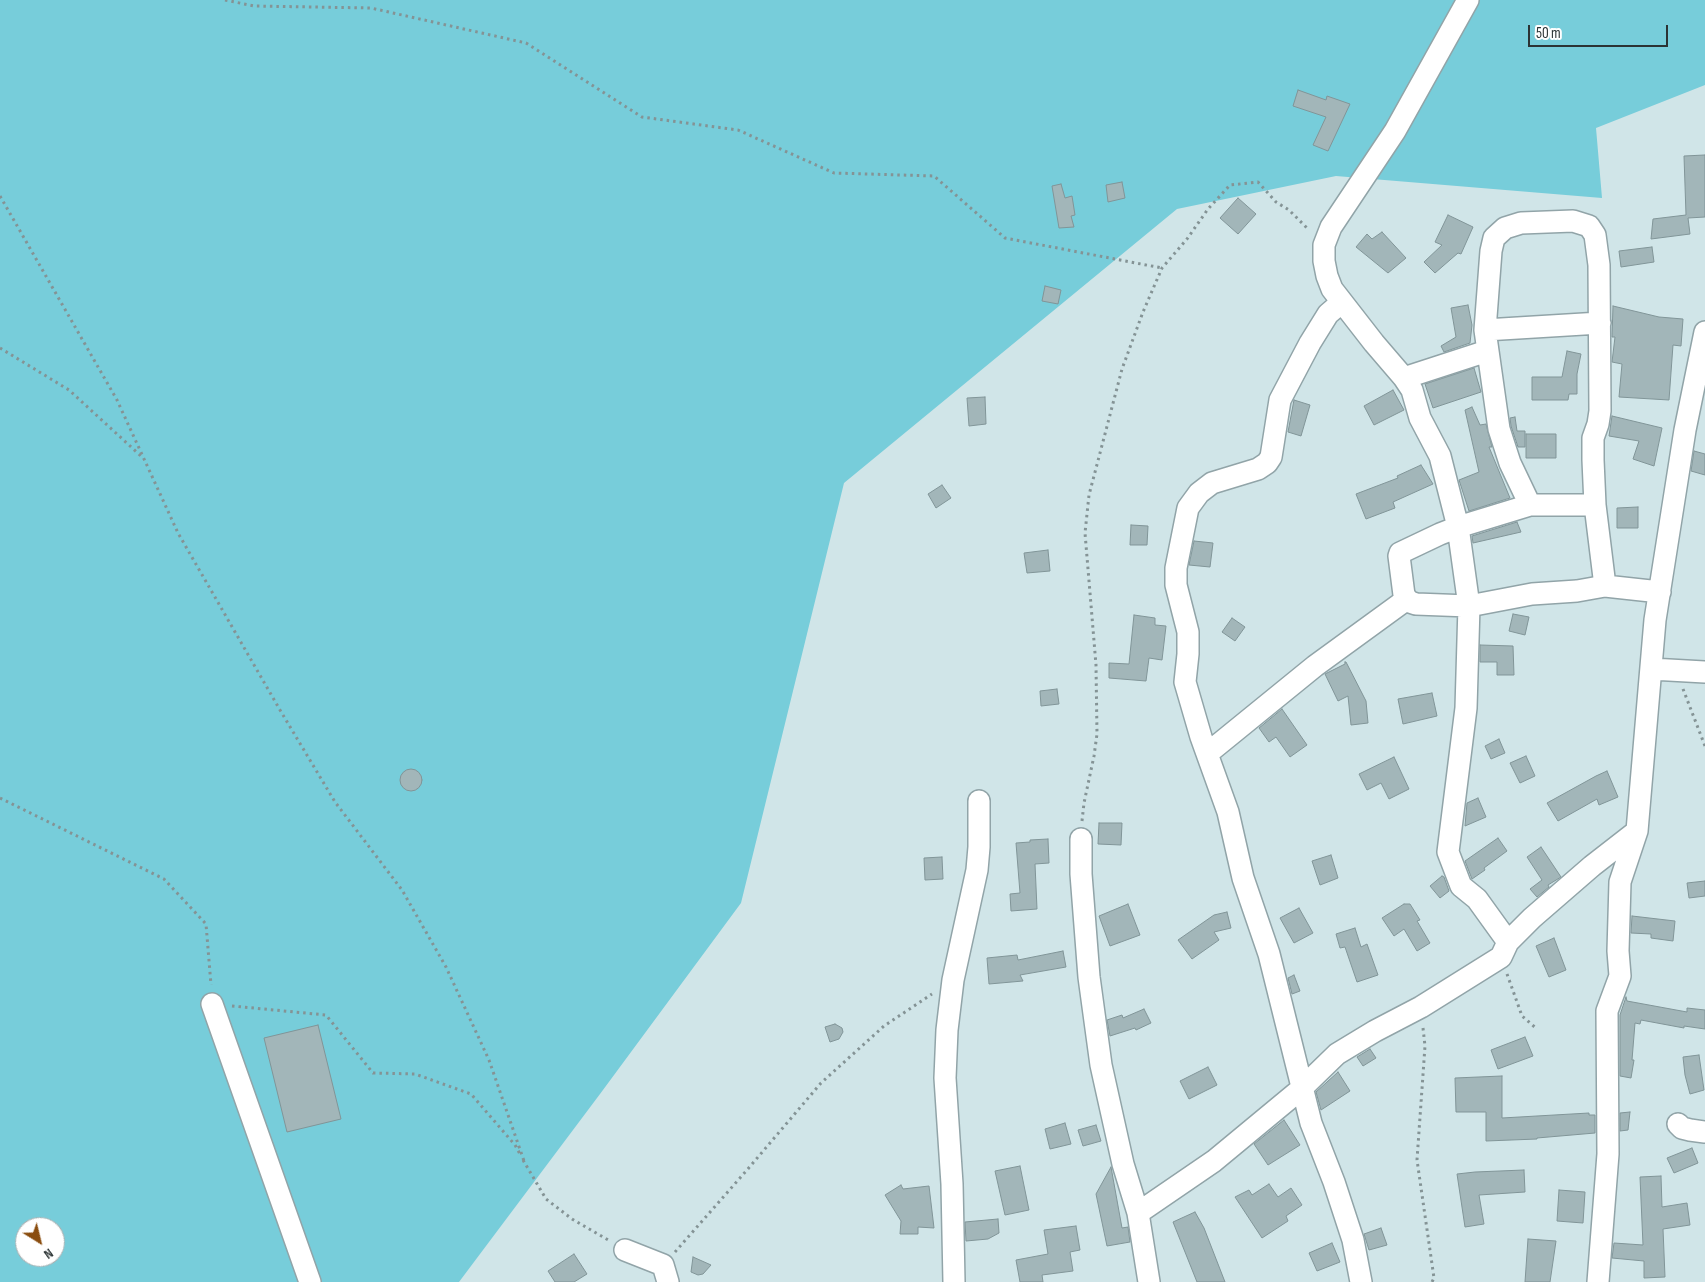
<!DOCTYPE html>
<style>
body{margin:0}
#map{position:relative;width:1705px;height:1282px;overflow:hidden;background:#d0e5e8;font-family:"Sofia Sans Condensed",sans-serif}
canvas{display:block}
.north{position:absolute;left:15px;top:1217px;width:50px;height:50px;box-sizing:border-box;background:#fff;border:1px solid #aaadae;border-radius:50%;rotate:144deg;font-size:14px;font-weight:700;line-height:20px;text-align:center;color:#2b3334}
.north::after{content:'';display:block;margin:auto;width:18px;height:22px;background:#8a4d0f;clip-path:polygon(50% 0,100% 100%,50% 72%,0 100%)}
.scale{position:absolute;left:1528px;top:25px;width:140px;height:22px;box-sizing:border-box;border:2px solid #2b3334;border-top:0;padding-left:6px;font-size:15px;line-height:18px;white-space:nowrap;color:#2b3334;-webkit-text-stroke:4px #fff;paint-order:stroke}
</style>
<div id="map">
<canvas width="1705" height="1282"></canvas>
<div class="north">N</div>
<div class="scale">50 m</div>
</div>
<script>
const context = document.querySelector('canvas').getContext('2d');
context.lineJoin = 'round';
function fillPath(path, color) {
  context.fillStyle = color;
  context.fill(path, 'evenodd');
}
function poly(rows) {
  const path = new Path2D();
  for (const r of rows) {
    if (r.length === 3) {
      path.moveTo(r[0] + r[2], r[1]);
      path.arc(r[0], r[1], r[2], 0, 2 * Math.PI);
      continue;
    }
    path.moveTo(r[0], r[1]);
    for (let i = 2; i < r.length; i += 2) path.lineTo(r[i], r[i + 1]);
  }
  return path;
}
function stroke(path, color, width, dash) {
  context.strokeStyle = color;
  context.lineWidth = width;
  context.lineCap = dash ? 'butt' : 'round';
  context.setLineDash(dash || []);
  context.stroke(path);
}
const green = poly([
 [0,0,1705,0,1705,85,1596,128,1602,198,1336,176,1177,209,844,483,741,903,600,1094,459,1282,0,1282],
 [25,1227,55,1227,55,1257,25,1257]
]);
const building = poly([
 [1298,90,1326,100,1327,96,1350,104,1328,151,1313,145,1326,117,1293,106,1298,90],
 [1705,155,1705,217,1688,218,1690,234,1651,239,1653,219,1686,215,1684,156,1705,155],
 [1122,182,1125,198,1108,202,1106,185,1122,182],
 [1061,184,1065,198,1072,196,1075,215,1071,216,1074,227,1059,228,1052,186,1061,184],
 [1238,198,1256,214,1238,234,1220,218,1238,198],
 [1448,215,1473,227,1461,254,1458,253,1435,273,1424,262,1442,245,1435,242,1448,215],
 [1382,232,1406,258,1388,273,1356,247,1367,234,1372,239,1382,232],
 [1652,247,1654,262,1621,267,1619,251,1652,247],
 [1045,286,1061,290,1058,304,1042,301,1045,286],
 [1468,305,1472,325,1470,343,1444,352,1441,346,1456,337,1451,308,1468,305],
 [1613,306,1659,317,1683,319,1681,346,1673,345,1669,400,1619,397,1622,364,1612,362,1615,337,1612,337,1613,306],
 [1567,351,1581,354,1577,374,1577,394,1569,394,1568,400,1532,400,1532,377,1562,377,1567,351],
 [1474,368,1481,392,1433,408,1425,384,1474,368],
 [1393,390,1404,410,1374,425,1364,406,1393,390],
 [985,397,986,424,969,426,967,398,985,397],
 [1294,400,1310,405,1301,436,1288,432,1294,400],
 [1472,407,1480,425,1486,424,1492,447,1489,447,1510,498,1469,511,1459,480,1479,472,1465,410,1472,407],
 [1612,416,1662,428,1654,466,1633,459,1639,441,1609,436,1612,416],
 [1515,417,1517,431,1525,431,1525,447,1518,447,1511,426,1510,418,1515,417],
 [1526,434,1556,434,1556,458,1526,458,1526,434],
 [1694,451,1705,454,1705,475,1691,471,1694,451],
 [1421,465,1433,484,1393,502,1395,508,1366,519,1356,494,1398,478,1397,476,1421,465],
 [942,485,951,498,936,508,928,494,942,485],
 [1638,507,1638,528,1617,528,1617,508,1638,507],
 [1517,522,1521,532,1473,543,1472,536,1517,522],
 [1131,525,1148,526,1147,545,1130,545,1131,525],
 [1194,541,1213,543,1210,567,1189,565,1194,541],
 [1048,550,1050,571,1027,573,1024,553,1048,550],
 [1513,614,1529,617,1525,635,1509,631,1513,614],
 [1134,615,1155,618,1155,625,1166,626,1162,660,1149,658,1146,681,1109,678,1109,663,1129,664,1134,615],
 [1232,618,1245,627,1235,641,1222,632,1232,618],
 [1480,645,1513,646,1514,675,1497,675,1497,662,1480,662,1480,645],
 [1345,662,1346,662,1366,701,1368,723,1351,725,1348,696,1338,701,1325,674,1345,664,1345,662],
 [1057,689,1059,704,1041,706,1040,691,1057,689],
 [1432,693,1437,716,1403,724,1398,699,1432,693],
 [1282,709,1307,745,1290,757,1276,737,1269,742,1259,728,1282,709],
 [1499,739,1505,753,1491,759,1485,746,1499,739],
 [1526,756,1535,776,1520,783,1510,763,1526,756],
 [1394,757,1409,789,1389,799,1381,783,1367,790,1359,774,1394,757],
 [411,780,11],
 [1607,771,1618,797,1599,805,1597,799,1558,821,1547,803,1596,776,1607,771],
 [1478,798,1486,817,1465,826,1467,803,1478,798],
 [1099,823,1122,823,1121,845,1098,844,1099,823],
 [1498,838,1507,851,1484,868,1485,870,1472,879,1465,861,1498,838],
 [1048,839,1049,863,1035,864,1037,909,1011,911,1010,894,1020,893,1016,843,1030,842,1030,840,1048,839],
 [1541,847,1561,877,1548,885,1549,887,1537,897,1530,889,1542,880,1527,857,1541,847],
 [1331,855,1338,878,1320,885,1312,861,1331,855],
 [942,857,943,879,925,880,924,858,942,857],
 [1442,876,1444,877,1449,891,1440,898,1430,886,1442,876],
 [1705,881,1705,896,1689,898,1687,883,1705,881],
 [1128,904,1140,935,1110,946,1099,916,1128,904],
 [1404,904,1410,904,1420,920,1417,921,1430,943,1417,951,1404,929,1394,936,1382,918,1404,904],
 [1299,908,1313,933,1294,943,1280,918,1299,908],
 [1227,912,1231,928,1214,932,1219,940,1192,959,1178,940,1214,915,1227,912],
 [1632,916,1675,921,1673,941,1651,938,1651,934,1631,933,1632,916],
 [1355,928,1361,947,1367,944,1378,975,1357,982,1345,947,1340,948,1336,934,1355,928],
 [1554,938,1566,970,1549,977,1536,946,1554,938],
 [1063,951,1066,967,1020,975,1023,981,989,984,987,958,1017,955,1018,960,1063,951],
 [1294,975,1300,991,1292,994,1288,978,1294,975],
 [1626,997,1627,1001,1687,1012,1687,1008,1705,1010,1705,1029,1684,1026,1684,1028,1641,1020,1640,1024,1635,1023,1632,1060,1634,1060,1631,1078,1620,1076,1620,1015,1626,997],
 [1144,1009,1151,1023,1136,1030,1135,1028,1110,1036,1107,1020,1122,1015,1123,1018,1144,1009],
 [835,1024,842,1028,843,1032,839,1039,830,1042,825,1027,835,1024],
 [318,1025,341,1119,287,1132,264,1038,318,1025],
 [1525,1037,1533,1056,1498,1069,1491,1050,1525,1037],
 [1370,1049,1376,1058,1363,1066,1357,1057,1370,1049],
 [1699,1055,1704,1090,1690,1094,1685,1075,1683,1057,1699,1055],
 [1208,1067,1217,1085,1189,1099,1180,1081,1208,1067],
 [1338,1072,1350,1091,1321,1110,1316,1092,1338,1072],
 [1502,1076,1502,1118,1589,1113,1589,1115,1595,1115,1595,1133,1537,1138,1537,1139,1486,1141,1486,1112,1456,1112,1455,1078,1502,1076],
 [1630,1112,1628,1130,1620,1131,1620,1113,1630,1112],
 [1284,1120,1300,1145,1268,1165,1254,1144,1284,1120],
 [1065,1123,1071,1144,1050,1149,1045,1129,1065,1123],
 [1096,1125,1101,1141,1083,1146,1078,1130,1096,1125],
 [1692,1148,1698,1163,1674,1173,1667,1158,1692,1148],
 [1020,1166,1029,1210,1005,1215,995,1171,1020,1166],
 [1111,1167,1122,1228,1128,1227,1130,1242,1107,1246,1096,1194,1111,1167],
 [1524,1170,1525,1192,1479,1195,1484,1224,1465,1227,1457,1174,1475,1172,1524,1170],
 [1661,1176,1662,1207,1687,1203,1690,1225,1663,1229,1665,1277,1644,1278,1644,1261,1612,1258,1614,1243,1643,1245,1640,1177,1661,1176],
 [1269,1184,1278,1197,1291,1188,1302,1205,1286,1216,1288,1221,1262,1238,1235,1197,1249,1190,1252,1195,1269,1184],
 [901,1185,903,1189,929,1186,934,1228,918,1227,918,1234,900,1234,901,1221,885,1195,901,1185],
 [1559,1190,1585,1192,1583,1223,1557,1221,1559,1190],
 [1195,1212,1204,1228,1225,1282,1197,1282,1173,1222,1195,1212],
 [998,1219,999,1233,988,1239,966,1241,965,1222,998,1219],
 [1076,1226,1080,1250,1070,1252,1073,1271,1042,1275,1043,1282,1020,1282,1016,1260,1048,1254,1044,1230,1076,1226],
 [1381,1228,1387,1245,1369,1250,1364,1234,1381,1228],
 [1528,1239,1556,1241,1550,1282,1525,1282,1528,1239],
 [1332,1243,1340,1262,1317,1271,1309,1253,1332,1243],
 [574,1254,587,1274,574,1282,555,1282,548,1271,574,1254],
 [693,1257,711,1265,703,1274,698,1275,691,1272,693,1257]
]);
const path = poly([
 [225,0,254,6,371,8,526,43,642,117,738,130,834,173,934,176,1005,238,1162,268],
 [0,196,117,400,178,533,280,710,335,802,402,890,446,967,489,1060,524,1161],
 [0,348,69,390,142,457],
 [1683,689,1705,746],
 [0,798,164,879,206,924,211,985],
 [1082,821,1084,803,1094,756,1097,734,1096,665,1085,533,1089,495,1122,369,1143,312,1162,268,1187,239,1208,209,1230,185,1258,182,1276,202,1289,210,1309,230],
 [1507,974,1522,1016,1537,1029],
 [232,1006,326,1015,373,1073,415,1074,471,1094,515,1145,520,1154],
 [1423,1028,1425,1046,1417,1160,1434,1278,1432,1282],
 [523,1160,546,1199,572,1219,610,1241],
 [675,1252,747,1170,821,1083,884,1026,932,994]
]);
const minor = poly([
 [1468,0,1395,131,1331,227,1324,245,1324,261,1327,276,1332,289,1374,343,1404,378,1412,390,1420,418,1440,456,1458,527,1469,606,1466,708,1448,852,1461,886,1477,899,1508,942],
 [1342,302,1328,314,1310,343,1280,400,1271,457,1267,463,1258,469,1212,483,1199,493,1188,508,1176,568,1176,585,1188,632,1188,654,1185,682,1201,737,1228,812,1243,878,1269,954,1311,1123,1334,1182,1353,1240,1361,1282],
 [1485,330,1600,323],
 [1404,378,1487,351],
 [1530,505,1458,527,1440,534,1400,553,1399,556,1404,595,1407,599,1410,602,1416,604,1469,606,1532,594,1577,591,1605,586,1660,592],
 [1595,505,1530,505,1510,463,1499,429,1485,330,1491,251,1494,238,1505,228,1521,223,1573,221,1589,226,1595,235,1599,265,1600,411,1598,424,1593,438,1593,460,1595,505,1605,586],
 [1651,669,1705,672],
 [1208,753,1315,666,1407,599],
 [1081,839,1081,874,1089,977,1101,1065,1123,1164,1138,1213,1149,1282],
 [212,1004,310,1282],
 [1678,1124,1682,1128,1690,1130,1705,1132],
 [1138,1213,1214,1161,1301,1089,1337,1054,1375,1031,1421,1007,1501,957,1508,942,1532,918,1592,866,1637,831],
 [625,1250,663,1265,668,1282],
 [954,1282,952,1184,945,1078,947,1030,953,980,977,870,979,847,979,801],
 [1598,1282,1608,1154,1607,1011,1620,976,1618,951,1620,882,1637,831,1655,620,1685,430,1705,332]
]);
fillPath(green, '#77cdda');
fillPath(building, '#a2b6b9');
stroke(building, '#819598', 1);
stroke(minor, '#91a4a8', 24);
stroke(path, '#849395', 3, [2.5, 4]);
stroke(minor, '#fff', 21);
</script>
